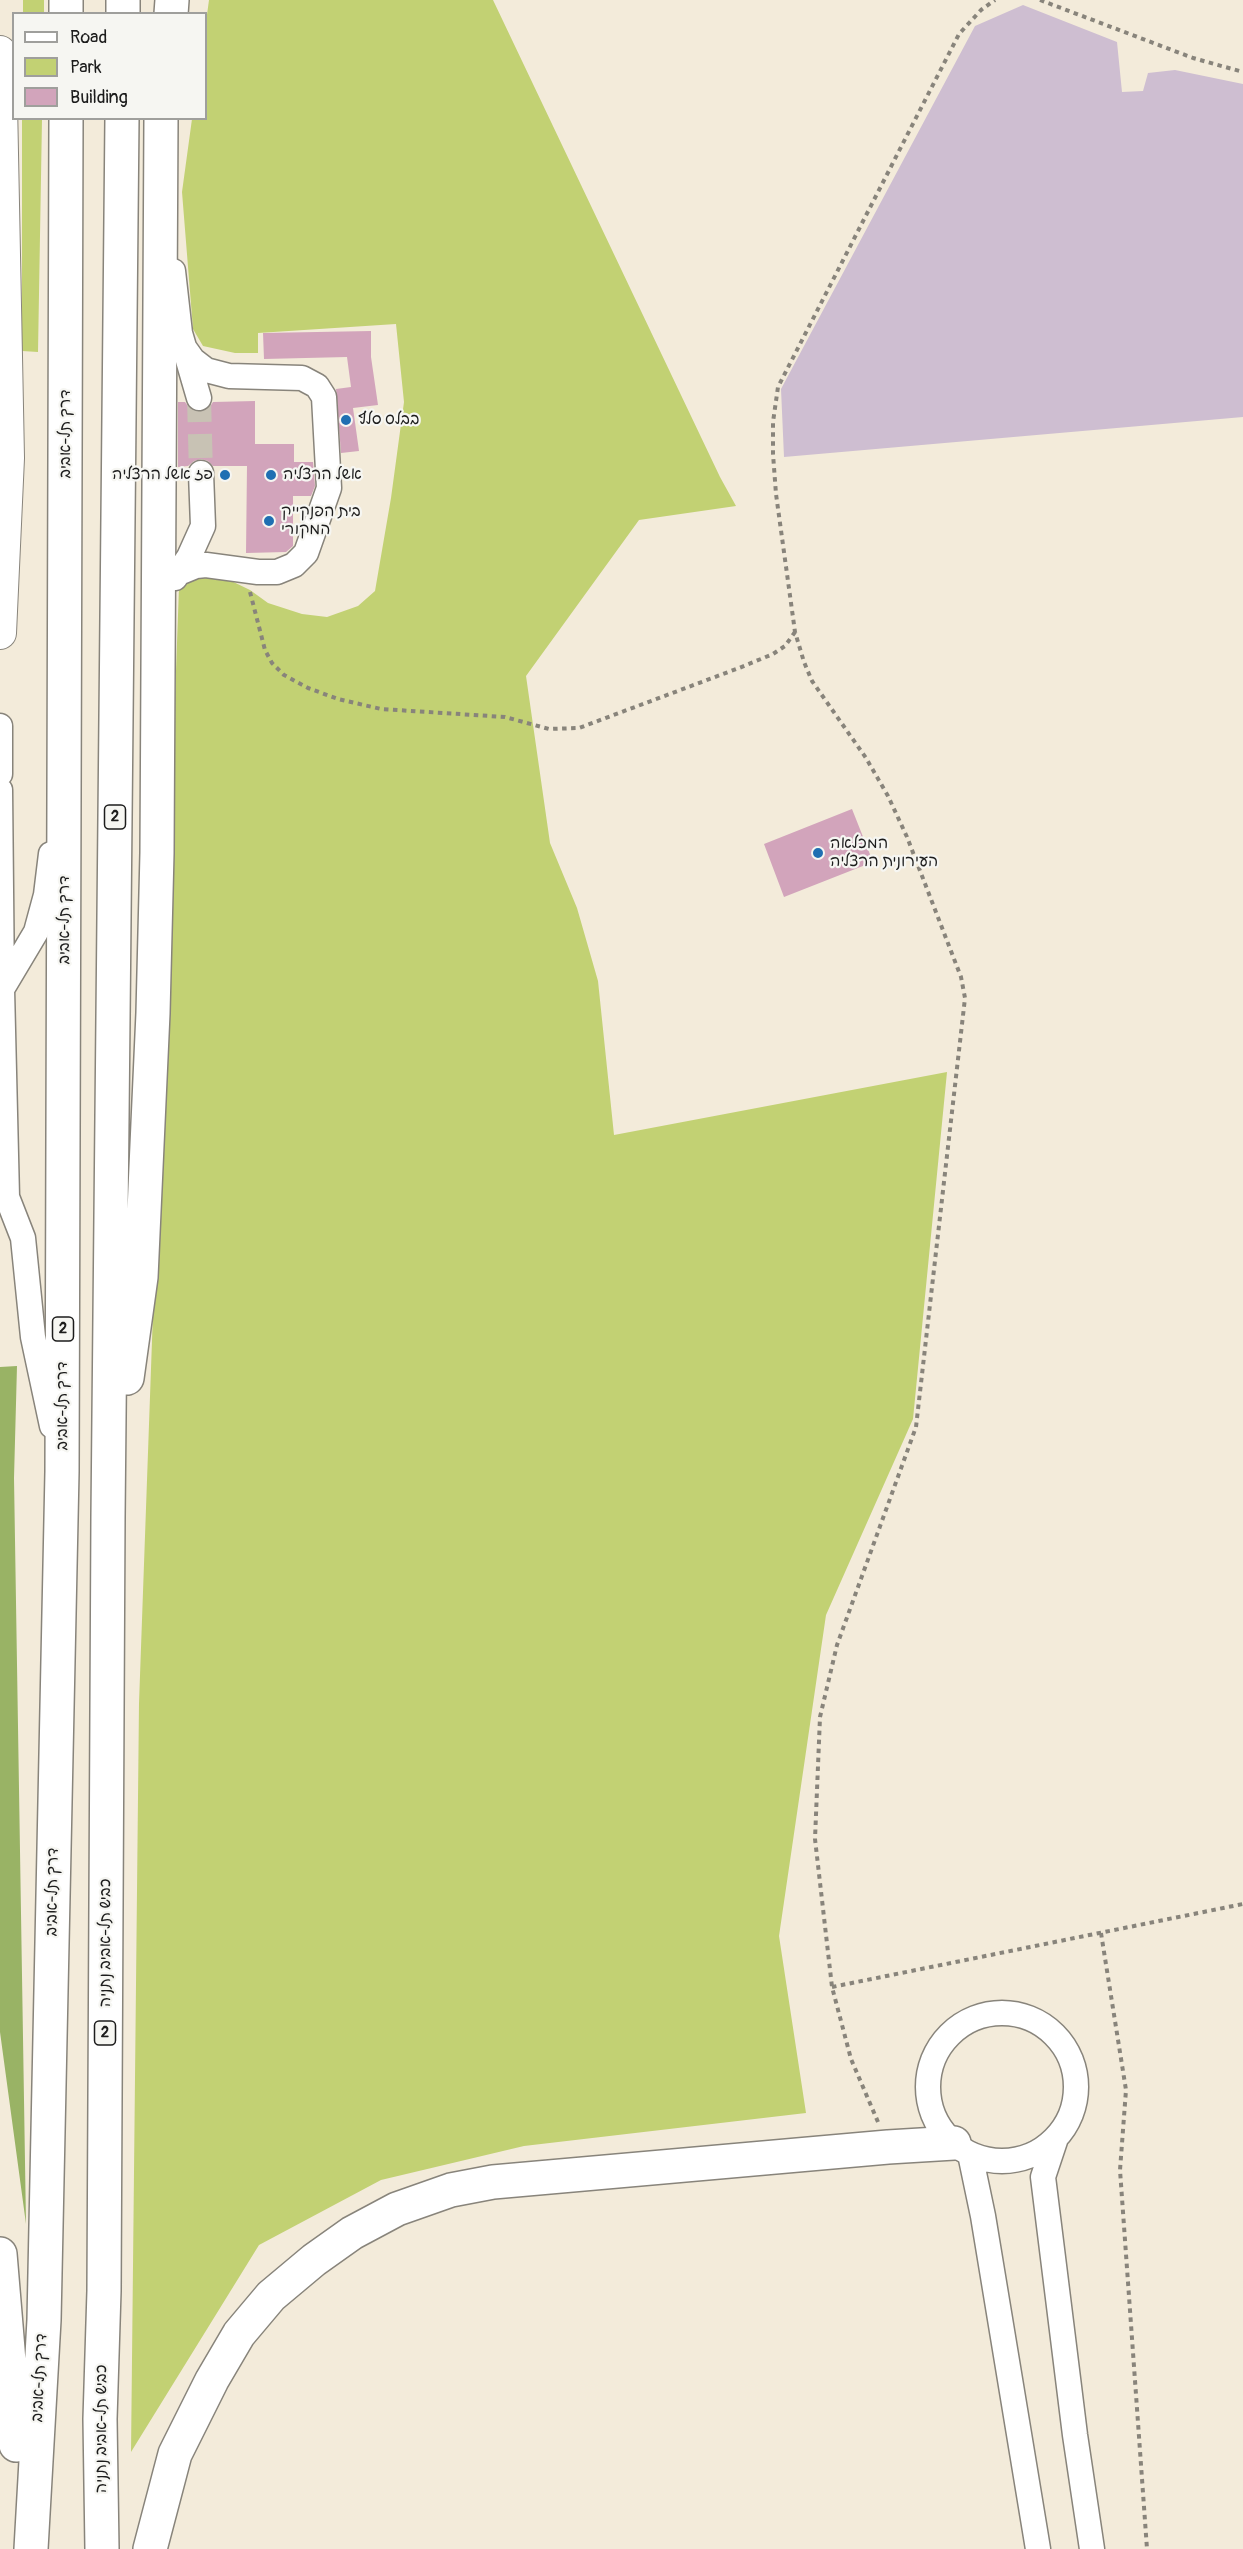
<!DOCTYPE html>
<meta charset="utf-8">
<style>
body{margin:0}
#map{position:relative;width:1243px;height:2549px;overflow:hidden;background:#f3ebda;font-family:Pangolin,sans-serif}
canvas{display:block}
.legend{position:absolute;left:12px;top:12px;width:195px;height:108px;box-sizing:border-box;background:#f6f6f2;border:2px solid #9f9f9c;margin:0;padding:8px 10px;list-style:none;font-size:18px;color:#1c1c1c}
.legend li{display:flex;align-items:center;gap:12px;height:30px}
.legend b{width:30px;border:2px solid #9f9f9c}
</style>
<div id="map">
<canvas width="1243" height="2549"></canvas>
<ul class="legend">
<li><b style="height:8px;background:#fff"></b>Road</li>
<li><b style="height:16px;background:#c2d173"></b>Park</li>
<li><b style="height:16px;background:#d2a4bb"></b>Building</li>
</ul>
</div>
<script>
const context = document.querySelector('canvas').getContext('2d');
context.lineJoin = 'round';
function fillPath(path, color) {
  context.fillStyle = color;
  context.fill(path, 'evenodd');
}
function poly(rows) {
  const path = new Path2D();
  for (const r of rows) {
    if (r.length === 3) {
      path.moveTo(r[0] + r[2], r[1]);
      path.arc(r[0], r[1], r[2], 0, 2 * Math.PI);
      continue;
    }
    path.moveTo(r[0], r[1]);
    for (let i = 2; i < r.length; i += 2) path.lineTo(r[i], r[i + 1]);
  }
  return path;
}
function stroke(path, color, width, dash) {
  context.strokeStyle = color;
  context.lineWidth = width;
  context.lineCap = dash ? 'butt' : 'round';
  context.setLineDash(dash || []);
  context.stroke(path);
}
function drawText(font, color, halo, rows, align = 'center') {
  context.font = font + ' Pangolin,"Playpen Sans Hebrew",sans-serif';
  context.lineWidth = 4.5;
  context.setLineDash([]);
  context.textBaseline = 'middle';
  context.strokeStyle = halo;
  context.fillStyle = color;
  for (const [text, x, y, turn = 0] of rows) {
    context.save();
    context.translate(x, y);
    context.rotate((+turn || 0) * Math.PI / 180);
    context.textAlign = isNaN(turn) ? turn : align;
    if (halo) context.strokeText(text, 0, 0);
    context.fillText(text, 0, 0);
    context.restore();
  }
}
const industrial = poly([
 [1023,5,1117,42,1122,92,1143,91,1148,73,1175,70,1243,84,1243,417,784,457,781,389,975,26]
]);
const green = poly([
 [23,0,44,0,44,13,23,13],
 [209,0,493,0,720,477,736,506,639,520,526,676,550,843,577,908,598,981,614,1135,947,1072,913,1419,826,1615,779,1936,806,2113,524,2146,381,2180,259,2245,131,2452,139,1703,179,587,191,576,221,576,250,590,268,603,302,614,327,617,358,606,375,591,391,498,404,402,396,324,258,333,258,353,235,353,203,346,193,329,182,192,192,119,206,118,206,22],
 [22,119,42,119,38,352,22,351]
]);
const forest = poly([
 [17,1366,14,1478,26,2224,0,2032,0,1367]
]);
const building = poly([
 [371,331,371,357,378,405,353,408,359,451,341,453,336,389,351,387,347,357,264,359,263,333],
 [255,401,255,444,294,444,294,462,313,462,315,486,311,496,293,496,293,546,286,552,246,553,247,466,213,466,208,461,201,459,194,461,188,466,178,467,178,402,185,402,190,409,196,412,209,408,213,402],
 [852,809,873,862,784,897,764,844]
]);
const minorTunnel = poly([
 [199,398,201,473]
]);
const path = poly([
 [1040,0,1193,58,1243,72],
 [250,592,265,650,272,663,284,675,308,688,338,699,381,709,505,717,549,729,579,728,739,668,773,654,785,646,795,632],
 [1101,1933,1126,2090,1120,2170,1147,2549],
 [832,1987,1243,1904],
 [878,2122,851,2059,832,1987,815,1839,820,1717,837,1645,916,1427,965,998,961,977,907,837,888,796,866,758,812,681,804,662,795,632,776,494,773,454,773,422,778,387,959,34,981,10,995,0]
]);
const minor = poly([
 [173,271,180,333,199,398],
 [179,573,196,566,206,565,258,572,277,572,294,565,306,553,329,488,324,397,317,386,302,378,229,376,206,370,193,360,183,346],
 [175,578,189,557,203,526,201,473],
 [0,726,0,774],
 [0,790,2,989],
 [51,854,46,895,36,932,2,989,7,1197,23,1238,33,1337,52,1426],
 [1002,2087,74],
 [1056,2138,1043,2177,1075,2435,1092,2549],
 [970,2154,983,2216,1038,2549]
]);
const major = poly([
 [0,52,8,458,0,633]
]);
const highway = poly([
 [66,14,66,0],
 [123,14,123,0],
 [171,14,172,0],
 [127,1378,141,1277,153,1013,157,853,161,118],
 [0,2254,16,2445],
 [31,2549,44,2320,62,1472,66,118],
 [102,2549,100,2419,104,2291,108,1516,122,118],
 [150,2549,175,2454,212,2380,239,2334,271,2296,314,2260,352,2233,397,2209,451,2190,493,2182,888,2147,954,2143]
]);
const markers = [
 [346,420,6,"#1f6fb2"],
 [225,475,6,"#1f6fb2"],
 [271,475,6,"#1f6fb2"],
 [269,521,6,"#1f6fb2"],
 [818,853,6,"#1f6fb2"]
];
const shields = [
 [115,817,21],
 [63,1329,21],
 [105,2033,21]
];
const shieldNames = [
 ["2",115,817],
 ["2",63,1329],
 ["2",105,2033]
];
const poiNames = [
 ["בבלס סלף",358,420],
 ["פז אשל הרצליה",213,475,"right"],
 ["אשל הרצליה",283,475],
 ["בית הפנקייק",281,512],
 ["המקורי",281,530],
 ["המכלאה",830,844],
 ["העירונית הרצליה",830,862]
];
const streetNames = [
 ["דרך תל-אביב",66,434,-90],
 ["דרך תל-אביב",65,920,-90],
 ["דרך תל-אביב",63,1406,-90],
 ["דרך תל-אביב",53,1892,-89],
 ["כביש תל-אביב נתניה",106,1943,-90],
 ["דרך תל-אביב",40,2378,-87],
 ["כביש תל-אביב נתניה",102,2429,-90]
];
fillPath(industrial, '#cebed1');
fillPath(green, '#c2d173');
fillPath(forest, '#99b365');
fillPath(building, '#d2a4bb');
stroke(minorTunnel, '#c8c2b4', 24, [24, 12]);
stroke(minor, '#88847b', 27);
stroke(major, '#88847b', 34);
stroke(highway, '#88847b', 36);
stroke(path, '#88847b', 4, [4.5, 4.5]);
stroke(minor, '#fff', 24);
stroke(major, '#fff', 32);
stroke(highway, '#fff', 33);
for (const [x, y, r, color] of markers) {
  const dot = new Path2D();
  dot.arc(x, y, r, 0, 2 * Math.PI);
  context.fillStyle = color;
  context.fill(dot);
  stroke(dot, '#f6f6f2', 2);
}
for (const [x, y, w] of shields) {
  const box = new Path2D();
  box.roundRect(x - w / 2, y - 12, w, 24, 4.5);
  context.fillStyle = '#f6f6f2';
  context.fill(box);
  stroke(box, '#1c1c1c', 1.5);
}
drawText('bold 15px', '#1c1c1c', null, shieldNames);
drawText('16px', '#1c1c1c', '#f6f6f2', poiNames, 'left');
drawText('16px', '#1c1c1c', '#f6f6f2', streetNames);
</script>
